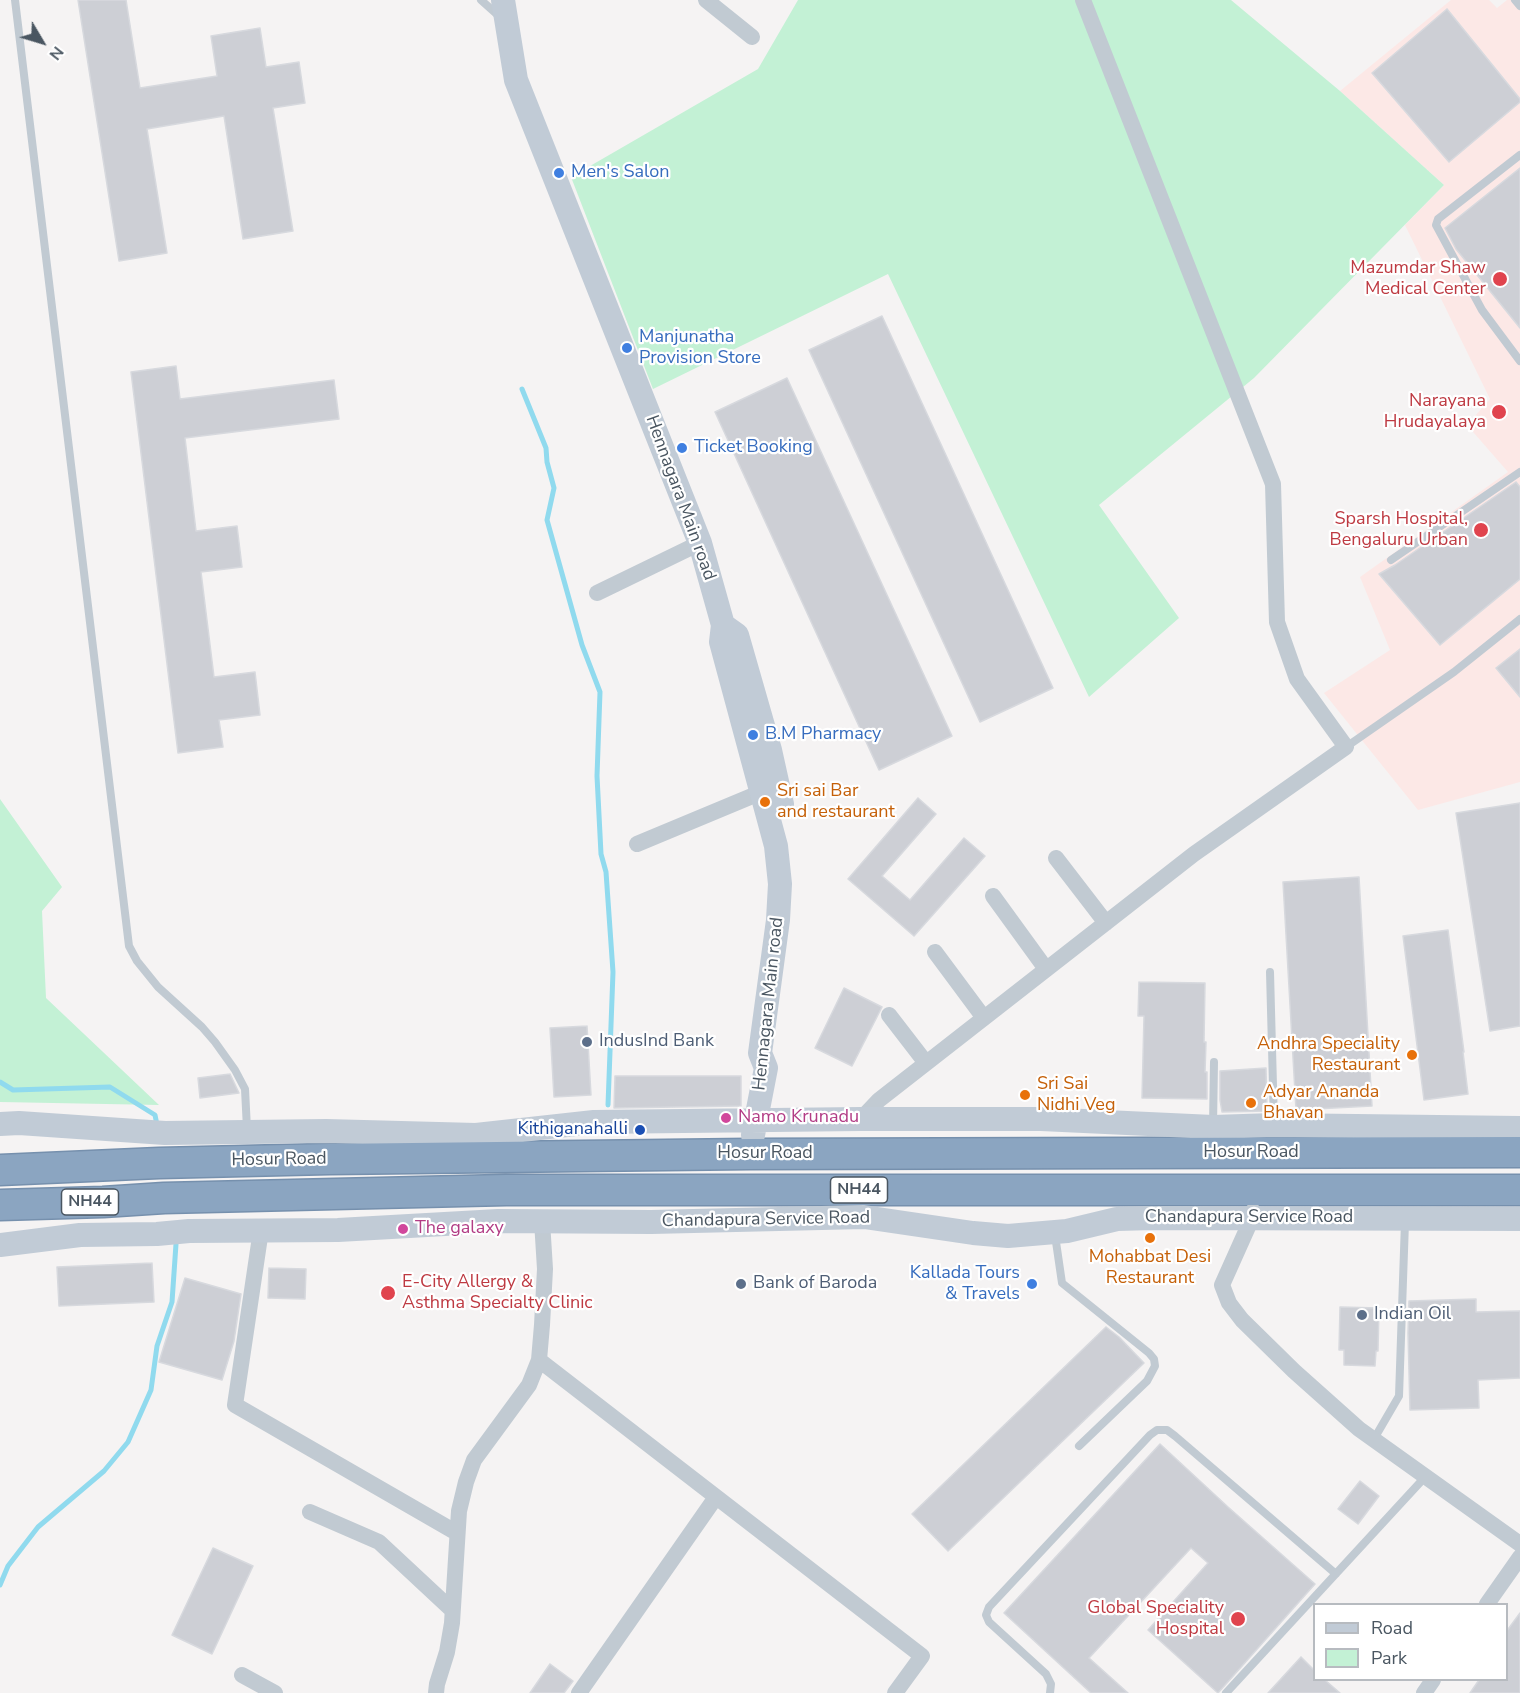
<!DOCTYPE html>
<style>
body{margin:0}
#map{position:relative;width:1520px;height:1693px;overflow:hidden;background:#f5f3f3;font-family:"Nunito Sans",sans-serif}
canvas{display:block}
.legend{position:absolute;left:1313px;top:1603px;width:195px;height:78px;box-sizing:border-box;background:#fff;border:2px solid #b7bbc0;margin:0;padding:8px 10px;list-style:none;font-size:18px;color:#4a5661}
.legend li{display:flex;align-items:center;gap:12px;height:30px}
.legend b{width:30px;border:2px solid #b7bbc0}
.north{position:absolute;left:12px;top:12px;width:60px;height:60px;-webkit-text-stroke:4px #fff;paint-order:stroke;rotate:128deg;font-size:16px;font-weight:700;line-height:24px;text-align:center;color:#4a5661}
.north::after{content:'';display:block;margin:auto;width:21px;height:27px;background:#4a5661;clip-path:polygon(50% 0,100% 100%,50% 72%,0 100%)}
</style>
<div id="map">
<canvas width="1520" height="1693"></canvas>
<ul class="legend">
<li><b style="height:8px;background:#c1cbd6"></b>Road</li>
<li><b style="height:16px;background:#c3f1d5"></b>Park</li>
</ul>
<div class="north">N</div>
</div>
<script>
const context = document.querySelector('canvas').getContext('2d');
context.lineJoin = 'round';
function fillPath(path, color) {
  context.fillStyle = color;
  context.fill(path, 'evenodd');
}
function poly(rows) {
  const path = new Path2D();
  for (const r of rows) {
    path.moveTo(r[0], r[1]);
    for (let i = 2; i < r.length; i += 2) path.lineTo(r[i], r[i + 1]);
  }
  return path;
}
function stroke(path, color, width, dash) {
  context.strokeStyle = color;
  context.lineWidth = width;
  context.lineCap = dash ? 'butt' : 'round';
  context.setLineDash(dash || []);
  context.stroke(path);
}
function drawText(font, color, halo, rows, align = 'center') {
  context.font = font + ' "Nunito Sans",sans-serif';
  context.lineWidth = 4.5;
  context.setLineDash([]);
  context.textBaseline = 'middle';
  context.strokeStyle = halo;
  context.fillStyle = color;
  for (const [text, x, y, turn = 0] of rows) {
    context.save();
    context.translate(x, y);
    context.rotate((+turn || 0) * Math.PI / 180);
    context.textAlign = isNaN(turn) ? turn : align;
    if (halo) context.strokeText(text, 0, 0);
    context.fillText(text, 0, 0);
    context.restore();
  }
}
const medical = poly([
 [1451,0,1489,0,1497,8,1507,0,1520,0,1520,782,1418,810,1324,693,1390,650,1360,577,1508,472,1467,425,1490,399,1405,225,1444,185,1340,91]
]);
const green = poly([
 [798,0,1231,0,1340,91,1444,185,1254,378,1099,505,1179,618,1089,697,888,274,653,389,571,177,758,69],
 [0,799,62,887,42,911,46,998,159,1105,0,1102]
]);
const stream = poly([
 [522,389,546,448,547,462,554,488,547,520,582,645,600,692,597,776,601,854,606,872,613,972,608,1105],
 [0,1082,13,1090,110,1087,155,1115,157,1125],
 [0,1585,8,1566,38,1527,104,1471,128,1442,151,1390,157,1346,172,1302,176,1244,175,1238]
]);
const building = poly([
 [78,0,126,0,140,88,217,76,211,36,260,28,266,67,299,62,305,103,273,108,293,231,243,239,224,116,147,129,167,253,119,261,78,0],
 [1447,9,1520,99,1520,102,1449,162,1372,73,1447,9],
 [1520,168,1520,328,1456,249,1445,228,1520,168],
 [882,316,1053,688,980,722,809,350,882,316],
 [176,366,180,399,334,380,339,419,185,438,196,531,237,526,242,567,201,572,214,677,255,672,260,715,219,720,223,747,178,753,131,372,176,366],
 [787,378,952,736,879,770,715,412,787,378],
 [1516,482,1520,487,1520,579,1440,645,1379,574,1395,565,1516,482],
 [1520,649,1520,697,1496,668,1520,649],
 [918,798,936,814,882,876,910,900,964,838,985,856,914,936,848,879,918,798],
 [1520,803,1520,1026,1490,1031,1456,813,1520,803],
 [1359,877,1372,1106,1296,1110,1283,882,1359,877],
 [1448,930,1464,1052,1463,1052,1468,1094,1424,1100,1403,936,1448,930],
 [1139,982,1205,983,1204,1042,1206,1042,1205,1072,1207,1072,1207,1099,1142,1098,1144,1016,1138,1016,1139,982],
 [844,988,882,1007,852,1066,815,1048,844,988],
 [587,1026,591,1095,554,1097,550,1028,587,1026],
 [1266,1068,1267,1111,1222,1112,1220,1100,1220,1071,1266,1068],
 [230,1074,239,1093,200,1098,198,1078,230,1074],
 [615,1076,741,1076,741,1106,614,1108,615,1076],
 [152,1263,154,1302,59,1306,57,1267,152,1263],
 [269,1268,306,1269,305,1299,268,1298,269,1268],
 [185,1278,241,1294,234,1341,222,1380,159,1362,185,1278],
 [1476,1299,1476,1312,1520,1311,1520,1378,1478,1380,1479,1408,1410,1410,1408,1333,1409,1301,1476,1299],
 [1340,1307,1379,1308,1378,1351,1376,1351,1375,1366,1344,1365,1344,1350,1339,1350,1340,1307],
 [1106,1327,1119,1337,1144,1363,948,1551,912,1514,1106,1327],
 [1160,1444,1228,1507,1315,1584,1218,1693,1148,1630,1208,1563,1191,1548,1089,1658,1128,1693,1091,1693,1004,1613,1160,1444],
 [1360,1481,1379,1496,1358,1524,1338,1509,1360,1481],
 [213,1548,253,1566,212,1654,172,1635,213,1548],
 [1520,1613,1520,1693,1470,1693,1479,1680,1506,1680,1506,1632,1520,1613],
 [1301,1657,1314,1670,1314,1680,1325,1680,1340,1693,1268,1693,1301,1657],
 [550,1664,573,1681,564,1693,530,1693,550,1664]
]);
const lane = poly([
 [15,0,129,946,137,961,158,987,202,1027,215,1042,235,1070,245,1089,247,1129],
 [481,0,500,17],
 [1515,0,1520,6],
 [1520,155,1438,219,1436,225,1482,310,1520,361],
 [1391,560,1520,472],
 [1346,747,1454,672,1520,619],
 [1270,972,1274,1124],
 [1213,1126,1214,1062],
 [1055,1235,1062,1283,1149,1353,1154,1359,1155,1366,1147,1381,1079,1446],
 [1374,1439,1399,1396,1405,1222],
 [1050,1693,1051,1684,1046,1674,989,1622,986,1615,989,1607,1150,1435,1157,1430,1167,1430,1175,1436,1336,1574],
 [1226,1693,1426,1476]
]);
const street = poly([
 [706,0,752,37],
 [597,593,700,543],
 [637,844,769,789],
 [1056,858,1106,923],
 [993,896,1046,969],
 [935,952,984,1018],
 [889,1015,926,1063],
 [861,1119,879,1100,1194,854,1346,747,1297,679,1277,622,1273,484,1083,0],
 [1253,1211,1252,1218,1222,1285,1229,1303,1242,1320,1294,1371,1359,1429,1520,1544],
 [261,1230,235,1405,457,1533],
 [539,1360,922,1656,895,1693],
 [310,1512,379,1542,452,1610],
 [1487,1604,1520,1557],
 [242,1675,275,1693],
 [436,1693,437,1684,447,1652,452,1623,459,1511,466,1482,474,1460,529,1385,539,1360,542,1325,545,1269,542,1221],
 [579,1693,716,1497],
 [1424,1693,1433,1680]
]);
const secondary = poly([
 [503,0,516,80,700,543,723,625,721,642,776,846,780,884,778,920,760,1053,766,1068,753,1135],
 [723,625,737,635,770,750,782,804],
 [0,1124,19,1123,165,1133,326,1131,476,1135,594,1122,861,1119,1041,1119,1213,1127,1274,1125,1520,1128],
 [0,1245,80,1235,157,1234,189,1231,338,1230,498,1221,651,1222,864,1217,973,1233,1008,1236,1067,1231,1117,1219,1154,1218,1520,1219]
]);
const highway = poly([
 [0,1170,159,1163,329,1159,750,1154,1520,1152],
 [0,1205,103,1202,164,1198,506,1190,1520,1190]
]);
const markers = [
 [559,173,6,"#3f7fe0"],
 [1500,279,8,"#e0444e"],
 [627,348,6,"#3f7fe0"],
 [1499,412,8,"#e0444e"],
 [682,448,6,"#3f7fe0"],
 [1481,530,8,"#e0444e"],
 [753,735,6,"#3f7fe0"],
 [765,802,6,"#e8710a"],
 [587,1042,6,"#5c6f8a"],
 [1412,1055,6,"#e8710a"],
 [1025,1095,6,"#e8710a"],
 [1251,1103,6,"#e8710a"],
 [726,1118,6,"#d1479c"],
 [640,1130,6,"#1a4fb4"],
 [403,1229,6,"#d1479c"],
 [1150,1238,6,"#e8710a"],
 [741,1284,6,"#5c6f8a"],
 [1032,1284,6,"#3f7fe0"],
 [388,1293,8,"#e0444e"],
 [1362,1315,6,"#5c6f8a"],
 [1238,1619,8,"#e0444e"]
];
const shields = [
 [859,1190,57],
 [90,1202,57]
];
const shieldNames = [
 ["NH44",859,1190],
 ["NH44",90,1202]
];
const shopNames = [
 ["Men's Salon",571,173],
 ["Manjunatha",639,338],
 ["Provision Store",639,359],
 ["Ticket Booking",694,448],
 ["B.M Pharmacy",765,735],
 ["Kallada Tours",1020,1274,"right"],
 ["& Travels",1020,1295,"right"]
];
const healthNames = [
 ["Mazumdar Shaw",1486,269],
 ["Medical Center",1486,290],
 ["Narayana",1486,402],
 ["Hrudayalaya",1486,423],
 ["Sparsh Hospital,",1468,520],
 ["Bengaluru Urban",1468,541],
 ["E-City Allergy &",402,1283,"left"],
 ["Asthma Specialty Clinic",402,1304,"left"],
 ["Global Speciality",1224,1609],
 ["Hospital",1224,1630]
];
const streetNames = [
 ["Hennagara Main road",680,498,70],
 ["Hennagara Main road",769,1004,-84],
 ["Hosur Road",1251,1153],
 ["Hosur Road",765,1154],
 ["Hosur Road",279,1160,-1],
 ["Chandapura Service Road",1249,1218],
 ["Chandapura Service Road",766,1220,-1]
];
const foodNames = [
 ["Sri sai Bar",777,792],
 ["and restaurant",777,813],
 ["Andhra Speciality",1400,1045,"right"],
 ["Restaurant",1400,1066,"right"],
 ["Sri Sai",1037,1085],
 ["Nidhi Veg",1037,1106],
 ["Adyar Ananda",1263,1093],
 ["Bhavan",1263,1114],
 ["Mohabbat Desi",1150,1258,"center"],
 ["Restaurant",1150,1279,"center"]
];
const serviceNames = [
 ["IndusInd Bank",599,1042],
 ["Bank of Baroda",753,1284],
 ["Indian Oil",1374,1315]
];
const hotelNames = [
 ["Namo Krunadu",738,1118],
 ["The galaxy",415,1229]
];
const transitNames = [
 ["Kithiganahalli",628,1130]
];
fillPath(medical, '#fce8e6');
fillPath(green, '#c3f1d5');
stroke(stream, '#90daee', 5);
fillPath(building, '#cdcfd5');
stroke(building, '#d7d9de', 1.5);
stroke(highway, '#7690ad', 33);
stroke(lane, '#c1cad2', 8);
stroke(street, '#c1cad2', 16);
stroke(secondary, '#c1cbd6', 24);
stroke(highway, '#8ba5c1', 30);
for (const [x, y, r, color] of markers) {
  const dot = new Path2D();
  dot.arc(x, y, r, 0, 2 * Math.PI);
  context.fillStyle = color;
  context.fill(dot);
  stroke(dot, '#fff', 2);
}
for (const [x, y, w] of shields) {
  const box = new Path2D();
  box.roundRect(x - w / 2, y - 13, w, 26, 4.5);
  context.fillStyle = '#fff';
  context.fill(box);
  stroke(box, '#4a5661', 1.5);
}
drawText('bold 16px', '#4a5661', null, shieldNames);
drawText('18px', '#366cbe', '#fff', shopNames, 'left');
drawText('18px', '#be3a42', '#fff', healthNames, 'right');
drawText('18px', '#4a5661', '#fff', streetNames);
drawText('18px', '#c56008', '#fff', foodNames, 'left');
drawText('18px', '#4e5e75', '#fff', serviceNames, 'left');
drawText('18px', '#b23c85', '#fff', hotelNames, 'left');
drawText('18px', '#164399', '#fff', transitNames, 'right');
</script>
